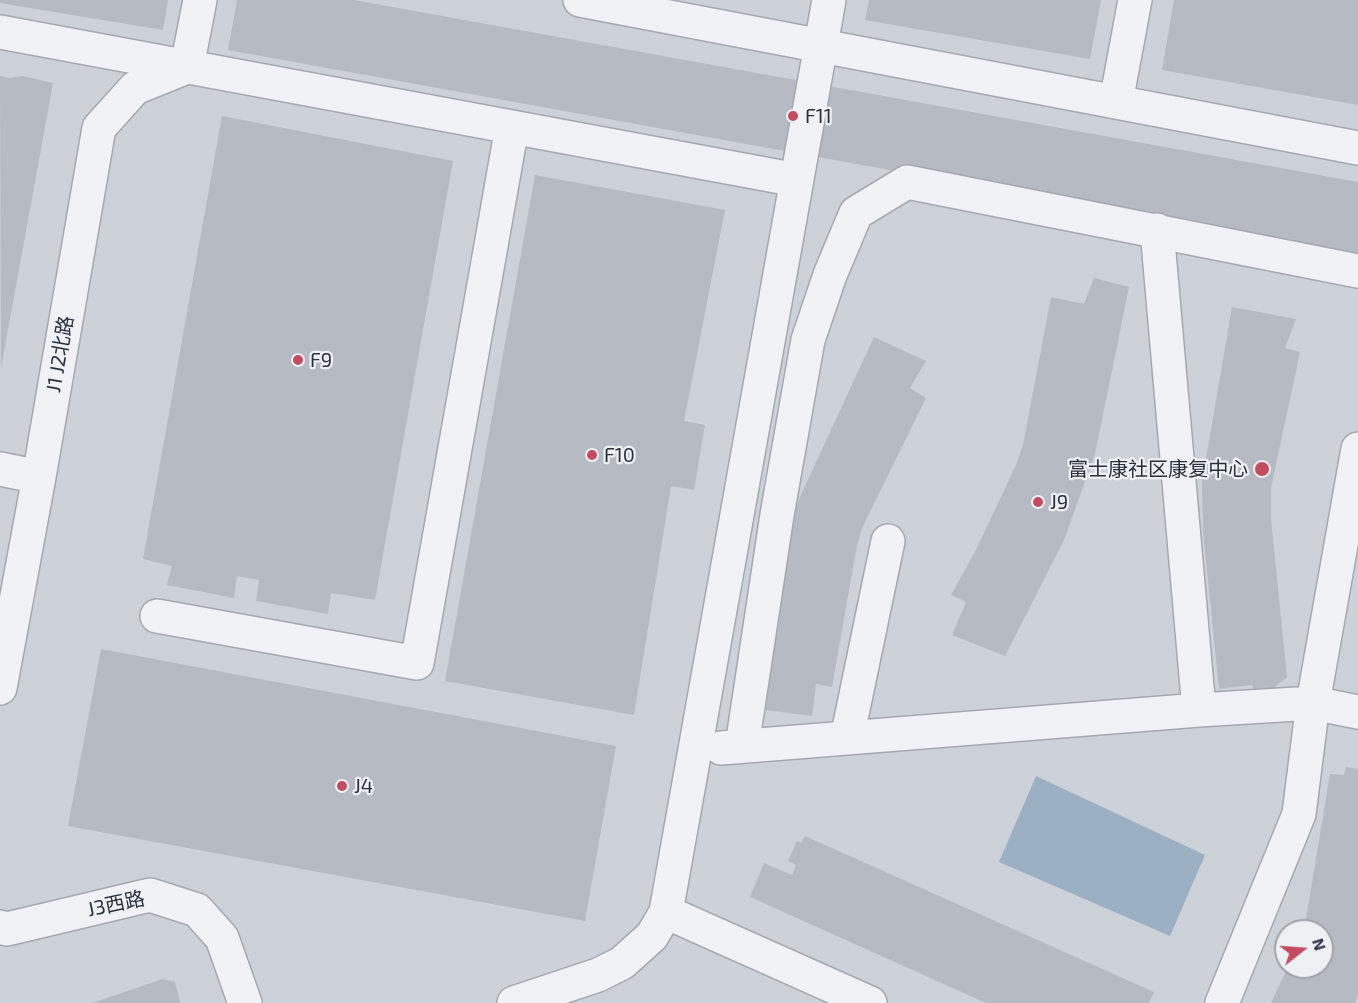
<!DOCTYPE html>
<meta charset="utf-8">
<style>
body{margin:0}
#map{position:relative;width:1358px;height:1003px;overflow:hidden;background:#dee2e7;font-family:"Exo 2",sans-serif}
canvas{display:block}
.north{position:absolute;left:1274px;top:919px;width:60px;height:60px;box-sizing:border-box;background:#eef1f4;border:2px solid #9fa4aa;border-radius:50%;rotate:73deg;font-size:16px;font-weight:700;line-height:24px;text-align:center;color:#29303c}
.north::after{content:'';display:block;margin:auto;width:21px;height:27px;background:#c24d61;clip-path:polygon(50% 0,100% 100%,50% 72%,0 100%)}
</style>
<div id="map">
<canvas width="1358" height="1003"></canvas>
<div class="north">N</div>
</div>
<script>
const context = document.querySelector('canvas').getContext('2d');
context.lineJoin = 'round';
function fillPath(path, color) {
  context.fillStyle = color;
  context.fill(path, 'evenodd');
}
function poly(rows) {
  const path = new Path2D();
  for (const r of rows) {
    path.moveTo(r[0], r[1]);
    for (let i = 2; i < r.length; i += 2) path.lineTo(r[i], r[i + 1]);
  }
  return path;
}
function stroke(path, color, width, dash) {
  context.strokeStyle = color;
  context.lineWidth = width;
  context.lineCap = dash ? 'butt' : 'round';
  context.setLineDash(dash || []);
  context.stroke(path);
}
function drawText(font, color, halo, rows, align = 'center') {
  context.font = font + ' "Exo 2","Noto Sans SC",sans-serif';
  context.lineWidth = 4.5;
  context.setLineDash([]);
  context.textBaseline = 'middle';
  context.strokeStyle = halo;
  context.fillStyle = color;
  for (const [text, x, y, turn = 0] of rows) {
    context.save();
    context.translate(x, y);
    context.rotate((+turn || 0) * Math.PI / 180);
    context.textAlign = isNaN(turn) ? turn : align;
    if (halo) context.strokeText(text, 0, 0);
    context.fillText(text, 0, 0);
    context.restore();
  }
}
const built = poly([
 [0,0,1358,0,1358,1003,0,1003],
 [1286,931,1322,931,1322,967,1286,967]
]);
const water = poly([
 [1036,776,1205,855,1170,936,999,862]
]);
const building = poly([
 [0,0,168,0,163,30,0,3],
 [237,0,354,0,1358,182,1358,255,228,50],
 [869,0,1101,0,1090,59,865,20],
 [1174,0,1358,0,1358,105,1162,70],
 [0,76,10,78,23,76,53,83,1,368],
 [222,116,453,161,375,600,331,593,328,614,256,601,259,580,237,576,234,598,167,585,172,566,143,559],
 [535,175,725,210,684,421,705,425,694,490,671,486,634,715,445,681],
 [1094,278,1129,287,1095,454,1064,540,1005,656,952,635,966,602,951,595,975,552,1016,465,1023,445,1051,297,1084,304],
 [1232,307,1296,319,1285,348,1300,352,1271,488,1271,519,1287,677,1259,699,1252,685,1219,689,1203,531,1202,482],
 [874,337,926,361,910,388,926,398,863,526,857,545,832,687,816,684,812,716,758,709,785,536,800,497],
 [101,649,616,746,585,921,68,826],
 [1346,767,1358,769,1358,995,1355,1003,1271,1003,1288,967,1322,967,1322,931,1304,931,1330,774,1344,775],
 [805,836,1154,992,1149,1003,986,1003,750,897,764,863,792,875,796,865,788,861,797,841,801,843],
 [163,979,175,982,180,1003,92,1003]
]);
const minor = poly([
 [580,0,1358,148],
 [0,32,797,180],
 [1116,102,1135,0],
 [1157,230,1199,710],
 [0,469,39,477],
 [157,616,417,663,512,127],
 [0,688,39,477,99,128,135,88,187,67,200,0],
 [847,738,888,541],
 [742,746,777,515,808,340,830,275,856,213,907,182,1358,271],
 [721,748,1199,710,1313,703,1358,712],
 [666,912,870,1003],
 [0,927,7,929,150,895,197,910,222,938,245,1003],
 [514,1003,598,975,622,963,652,936,666,912,829,0],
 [1222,1003,1299,814,1313,703,1358,449]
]);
const markers = [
 [793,116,6,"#c24d61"],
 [298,360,6,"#c24d61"],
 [592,455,6,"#c24d61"],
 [1262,469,8,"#c24d61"],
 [1038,502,6,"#c24d61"],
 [342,786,6,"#c24d61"]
];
const poiNames = [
 ["F11",805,116],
 ["F9",310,360],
 ["F10",604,455],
 ["富士康社区康复中心",1248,469,"right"],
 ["J9",1050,502],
 ["J4",354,786]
];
const streetNames = [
 ["J1 J2北路",60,354,-80],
 ["J3西路",116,904,-12]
];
fillPath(built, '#cdd1d8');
fillPath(water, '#9cb0c4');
fillPath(building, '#b6bbc3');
stroke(minor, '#a4a9b0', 36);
stroke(minor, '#f1f2f5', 33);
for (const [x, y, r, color] of markers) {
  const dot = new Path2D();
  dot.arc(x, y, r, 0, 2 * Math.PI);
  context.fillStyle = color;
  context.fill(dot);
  stroke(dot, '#eef1f4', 2);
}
drawText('20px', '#29303c', '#eef1f4', poiNames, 'left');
drawText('20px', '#29303c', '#eef1f4', streetNames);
</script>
